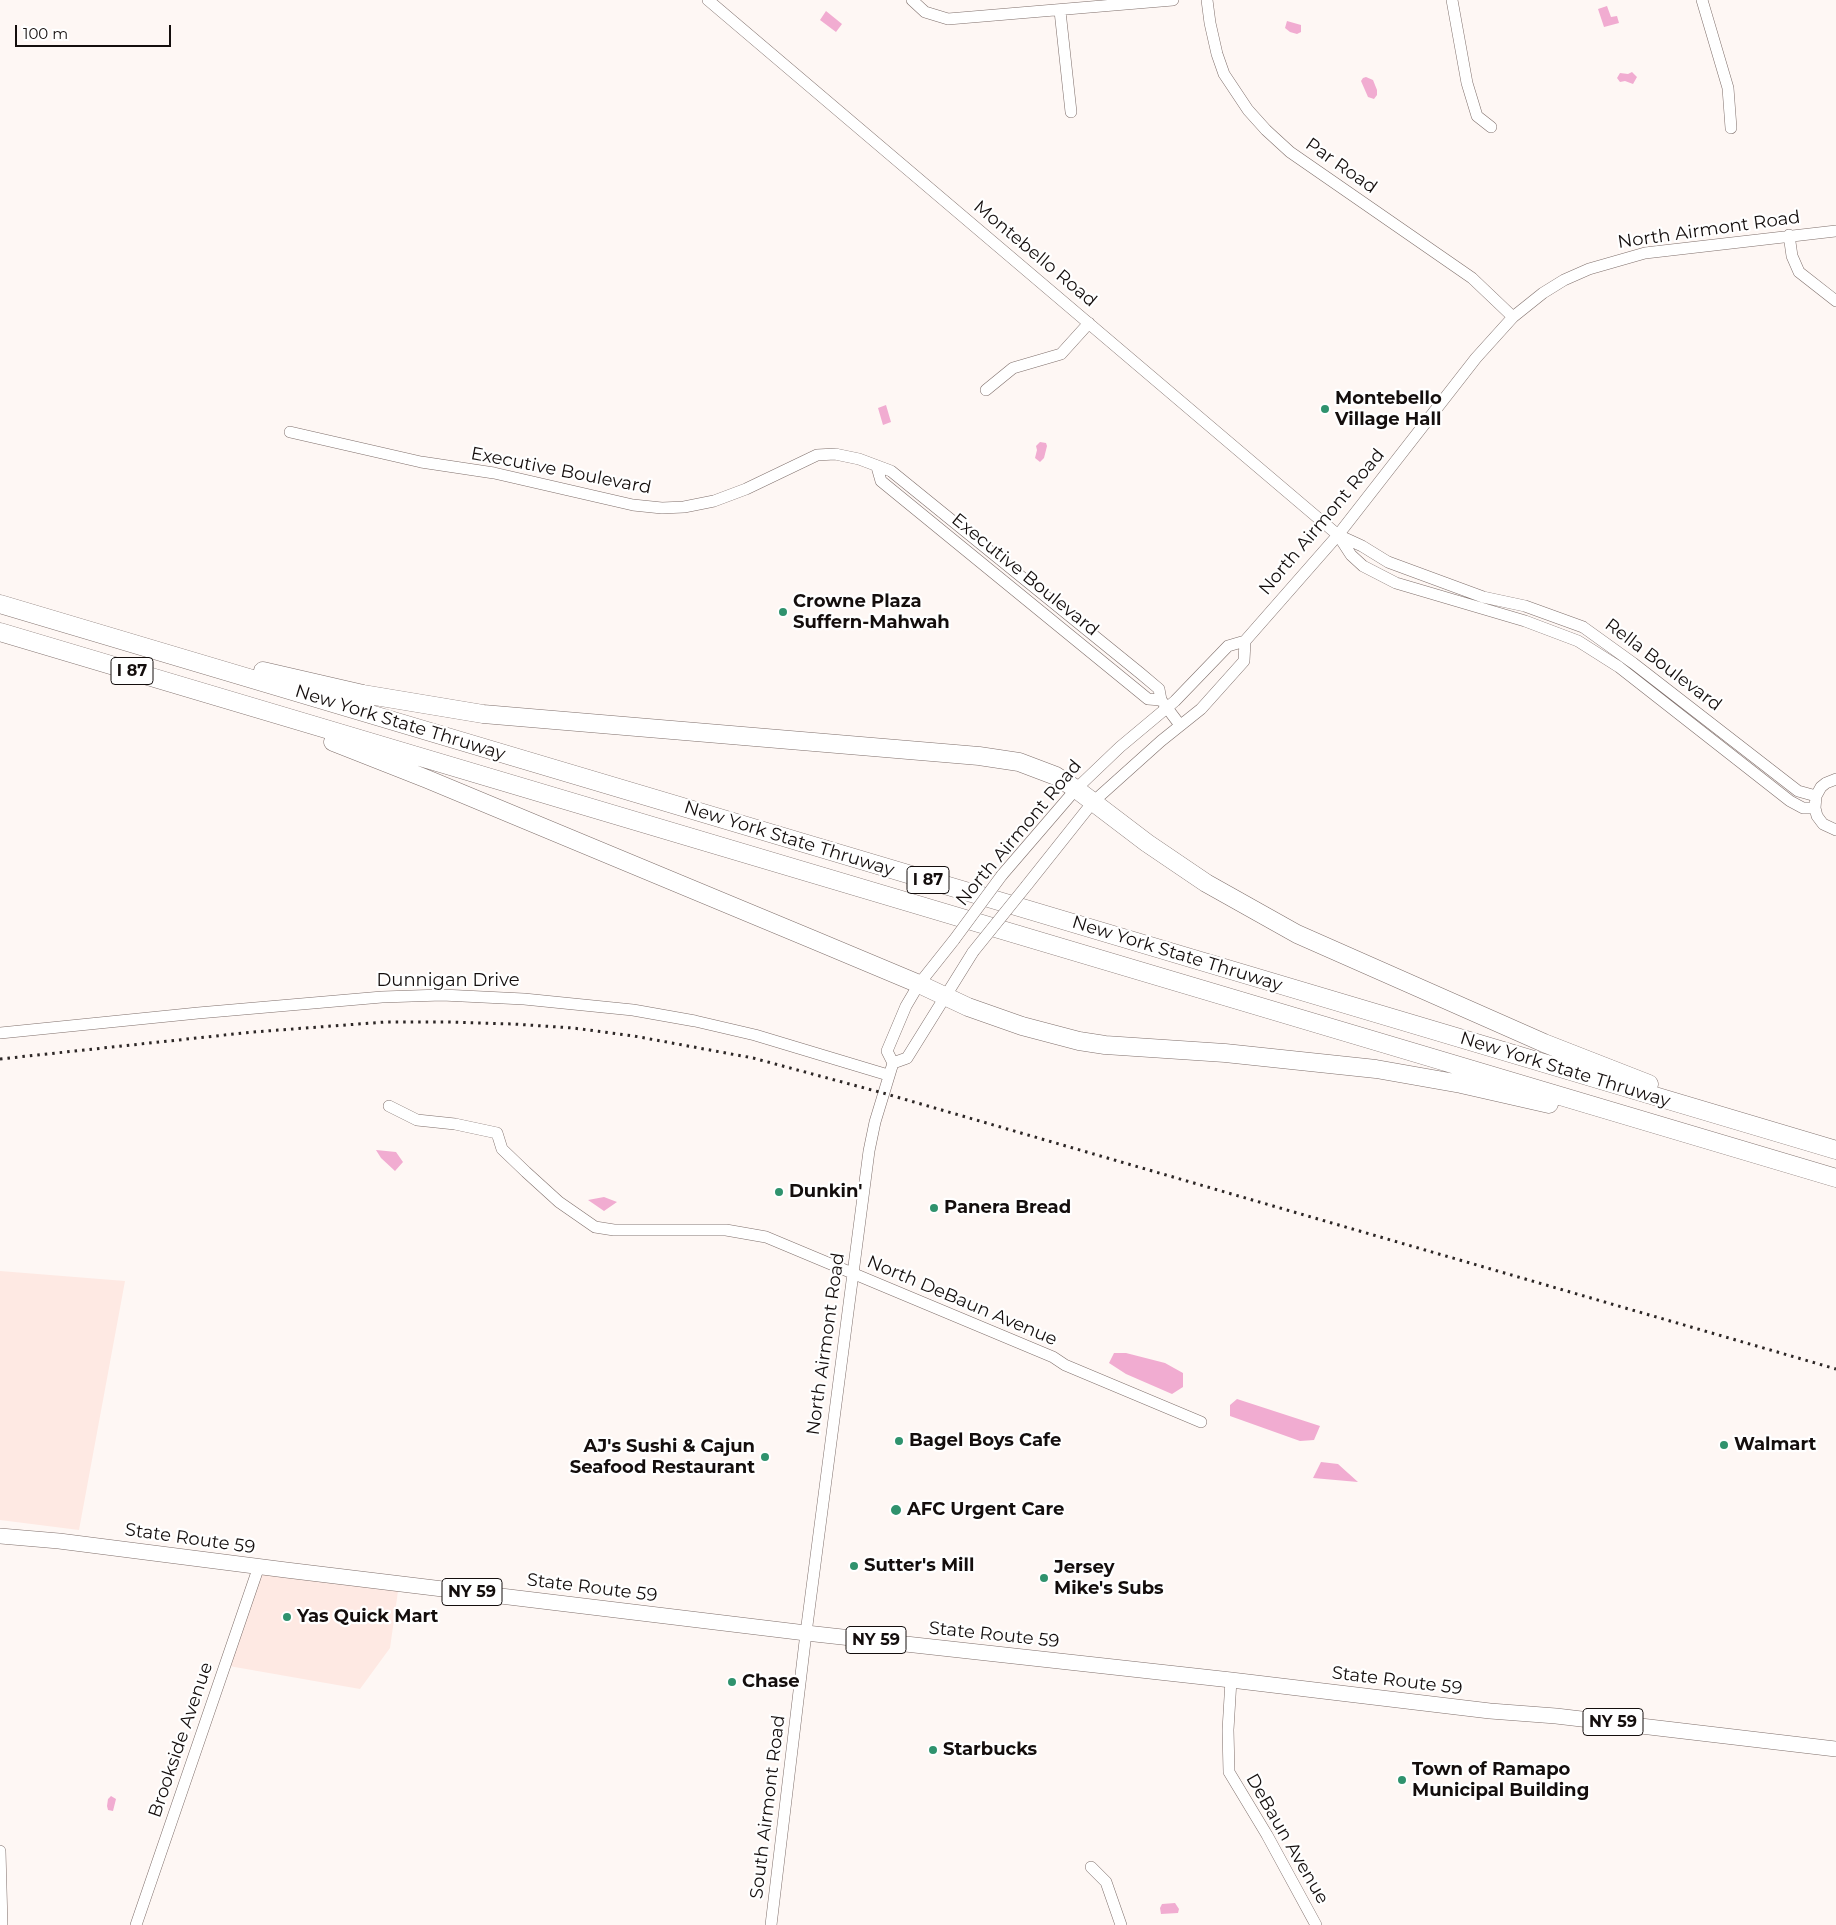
<!DOCTYPE html>
<style>
body{margin:0}
#map{position:relative;width:1836px;height:1925px;overflow:hidden;background:#fef7f4;font-family:Montserrat,sans-serif}
canvas{display:block}
.scale{position:absolute;left:15px;top:25px;width:156px;height:22px;box-sizing:border-box;border:2px solid #140e0d;border-top:0;padding-left:6px;font-size:15px;line-height:18px;white-space:nowrap;color:#140e0d;-webkit-text-stroke:4px #fff;paint-order:stroke}
</style>
<div id="map">
<canvas width="1836" height="1925"></canvas>
<div class="scale">100 m</div>
</div>
<script>
const context = document.querySelector('canvas').getContext('2d');
context.lineJoin = 'round';
function fillPath(path, color) {
  context.fillStyle = color;
  context.fill(path, 'evenodd');
}
function poly(rows) {
  const path = new Path2D();
  for (const r of rows) {
    path.moveTo(r[0], r[1]);
    for (let i = 2; i < r.length; i += 2) path.lineTo(r[i], r[i + 1]);
  }
  return path;
}
function stroke(path, color, width, dash) {
  context.strokeStyle = color;
  context.lineWidth = width;
  context.lineCap = dash ? 'butt' : 'round';
  context.setLineDash(dash || []);
  context.stroke(path);
}
function drawText(font, color, halo, rows, align = 'center') {
  context.font = font + ' Montserrat,sans-serif';
  context.lineWidth = 4.5;
  context.setLineDash([]);
  context.textBaseline = 'middle';
  context.strokeStyle = halo;
  context.fillStyle = color;
  for (const [text, x, y, turn = 0] of rows) {
    context.save();
    context.translate(x, y);
    context.rotate((+turn || 0) * Math.PI / 180);
    context.textAlign = isNaN(turn) ? turn : align;
    if (halo) context.strokeText(text, 0, 0);
    context.fillText(text, 0, 0);
    context.restore();
  }
}
const built = poly([
 [0,1271,125,1281,79,1530,0,1520],
 [262,1573,398,1591,390,1648,360,1689,229,1666]
]);
const water = poly([
 [1607,6,1611,17,1617,16,1619,23,1604,27,1598,9],
 [826,11,842,24,836,32,820,20],
 [1287,21,1301,25,1301,32,1297,34,1290,32,1285,28],
 [1632,72,1637,77,1633,84,1625,81,1620,82,1617,78,1620,73,1628,74],
 [1366,77,1373,80,1377,90,1377,95,1374,99,1368,97,1361,81,1363,78],
 [886,405,891,422,883,425,878,408],
 [1040,442,1046,443,1047,446,1044,458,1040,462,1035,458,1037,450,1036,446],
 [376,1150,396,1152,403,1162,395,1171,381,1158],
 [604,1197,617,1202,604,1211,588,1200],
 [1114,1353,1126,1353,1165,1363,1183,1373,1183,1387,1172,1394,1126,1374,1109,1363],
 [1237,1399,1320,1426,1314,1440,1300,1441,1230,1416,1230,1405],
 [1321,1462,1338,1464,1358,1482,1313,1478],
 [111,1796,116,1799,113,1811,108,1810,107,1806,108,1799],
 [1175,1903,1179,1909,1178,1913,1161,1914,1160,1908,1162,1904]
]);
const minor = poly([
 [708,0,1338,535,1351,555,1363,566,1396,583,1525,621,1578,641,1619,667,1790,801,1803,808,1815,808],
 [912,0,925,12,948,19,1173,0],
 [1207,0,1210,23,1217,54,1224,74,1248,110,1266,130,1290,152,1472,278,1513,317],
 [1452,0,1467,83,1477,116,1491,127],
 [1702,0,1728,88,1731,128],
 [1060,11,1071,112],
 [1789,235,1792,256,1799,272,1836,301],
 [986,390,1013,368,1061,354,1089,323],
 [290,432,421,462,494,473,633,505,662,508,684,507,714,501,746,489,817,455,835,454,859,459,891,471,1140,673,1159,689,1161,700,1180,725],
 [877,467,881,481,1148,699,1161,700],
 [1338,535,1362,546,1388,562,1483,597,1525,606,1583,627,1633,663,1798,791,1816,796],
 [1836,779,1826,783,1821,787,1816,796,1815,808,1817,816,1823,824,1836,830],
 [1002,875,1076,789,1120,747,1175,701,1228,646,1245,641,1338,535,1476,358,1513,317,1543,293,1564,280,1589,269,1645,253,1836,231],
 [1027,885,1093,802,1161,741,1201,709,1244,661,1245,641],
 [0,1033,198,1013,382,997,442,995,524,999,633,1010,695,1021,755,1035,888,1075],
 [893,1063,907,1058,973,952],
 [389,1106,417,1120,455,1124,497,1133,502,1149,526,1172,559,1202,595,1227,614,1230,726,1230,766,1237,1053,1357,1065,1365,1201,1422],
 [1231,1680,1228,1730,1229,1772,1267,1835,1316,1925],
 [0,1851,2,1925],
 [1091,1867,1106,1882,1121,1925],
 [136,1925,259,1566],
 [771,1925,806,1633,869,1151,875,1122,893,1063,887,1051,906,1006,919,984,954,940]
]);
const major = poly([
 [0,1536,59,1541,286,1570,806,1633,1231,1680,1490,1711,1556,1716,1836,1749]
]);
const highway = poly([
 [0,604,1836,1150],
 [0,632,1836,1178],
 [263,671,363,694,483,714,979,756,1019,762,1056,776,1076,789,1147,843,1206,883,1297,934,1544,1043,1649,1084],
 [333,742,427,779,814,940,919,984,968,1007,1022,1026,1079,1041,1105,1045,1225,1053,1376,1069,1461,1084,1549,1104]
]);
const rail = poly([
 [0,1059,253,1032,385,1022,447,1022,513,1024,573,1028,634,1036,753,1058,883,1093,1836,1369]
]);
const minorBridge = poly([
 [954,940,1002,875],
 [973,952,1027,885]
]);
const markers = [
 [1325,409,5,"#2f926d"],
 [783,612,5,"#2f926d"],
 [779,1192,5,"#2f926d"],
 [934,1208,5,"#2f926d"],
 [899,1441,5,"#2f926d"],
 [1724,1445,5,"#2f926d"],
 [765,1457,5,"#2f926d"],
 [896,1510,6,"#2f926d"],
 [854,1566,5,"#2f926d"],
 [1044,1578,5,"#2f926d"],
 [287,1617,5,"#2f926d"],
 [732,1682,5,"#2f926d"],
 [933,1750,5,"#2f926d"],
 [1402,1780,5,"#2f926d"]
];
const shields = [
 [132,671,42],
 [928,880,42],
 [472,1592,60],
 [876,1640,60],
 [1613,1722,60]
];
const shieldNames = [
 ["I 87",132,671],
 ["I 87",928,880],
 ["NY 59",472,1592],
 ["NY 59",876,1640],
 ["NY 59",1613,1722]
];
const streetNames = [
 ["Par Road",1341,166,35],
 ["North Airmont Road",1709,230,-8],
 ["Montebello Road",1035,254,40],
 ["Executive Boulevard",561,471,11],
 ["North Airmont Road",1322,522,-50],
 ["Executive Boulevard",1025,575,39],
 ["Rella Boulevard",1663,665,37],
 ["New York State Thruway",400,723,17],
 ["North Airmont Road",1019,833,-50],
 ["New York State Thruway",789,839,17],
 ["New York State Thruway",1177,954,17],
 ["Dunnigan Drive",448,981],
 ["New York State Thruway",1565,1070,17],
 ["North DeBaun Avenue",962,1301,23],
 ["North Airmont Road",826,1344,-82],
 ["State Route 59",190,1539,8],
 ["State Route 59",592,1588,7],
 ["State Route 59",994,1635,6],
 ["State Route 59",1397,1681,7],
 ["Brookside Avenue",181,1740,-71],
 ["South Airmont Road",768,1807,-83],
 ["DeBaun Avenue",1287,1839,60]
];
const poiNames = [
 ["Montebello",1335,399],
 ["Village Hall",1335,420],
 ["Crowne Plaza",793,602],
 ["Suffern-Mahwah",793,623],
 ["Dunkin'",789,1192],
 ["Panera Bread",944,1208],
 ["Bagel Boys Cafe",909,1441],
 ["Walmart",1734,1445],
 ["AJ's Sushi & Cajun",755,1447,"right"],
 ["Seafood Restaurant",755,1468,"right"],
 ["AFC Urgent Care",907,1510],
 ["Sutter's Mill",864,1566],
 ["Jersey",1054,1568],
 ["Mike's Subs",1054,1589],
 ["Yas Quick Mart",297,1617],
 ["Chase",742,1682],
 ["Starbucks",943,1750],
 ["Town of Ramapo",1412,1770],
 ["Municipal Building",1412,1791]
];
fillPath(built, '#fee9e3');
fillPath(water, '#f1acd1');
stroke(minor, '#7f6f6b', 12);
stroke(major, '#7f6f6b', 16);
stroke(highway, '#7f6f6b', 19);
stroke(minor, '#fff', 11);
stroke(major, '#fff', 15);
stroke(highway, '#fff', 18);
stroke(rail, '#2d2726', 3, [2.5, 5]);
stroke(minorBridge, '#7f6f6b', 12, []);
stroke(minorBridge, '#fff', 11);
for (const [x, y, r, color] of markers) {
  const dot = new Path2D();
  dot.arc(x, y, r, 0, 2 * Math.PI);
  context.fillStyle = color;
  context.fill(dot);
  stroke(dot, '#fff', 2);
}
for (const [x, y, w] of shields) {
  const box = new Path2D();
  box.roundRect(x - w / 2, y - 13.5, w, 27, 4);
  context.fillStyle = '#fff';
  context.fill(box);
  stroke(box, '#140e0d', 1);
}
drawText('bold 16px', '#140e0d', null, shieldNames);
drawText('18px', '#140e0d', '#fff', streetNames);
drawText('bold 18px', '#140e0d', '#fff', poiNames, 'left');
</script>
